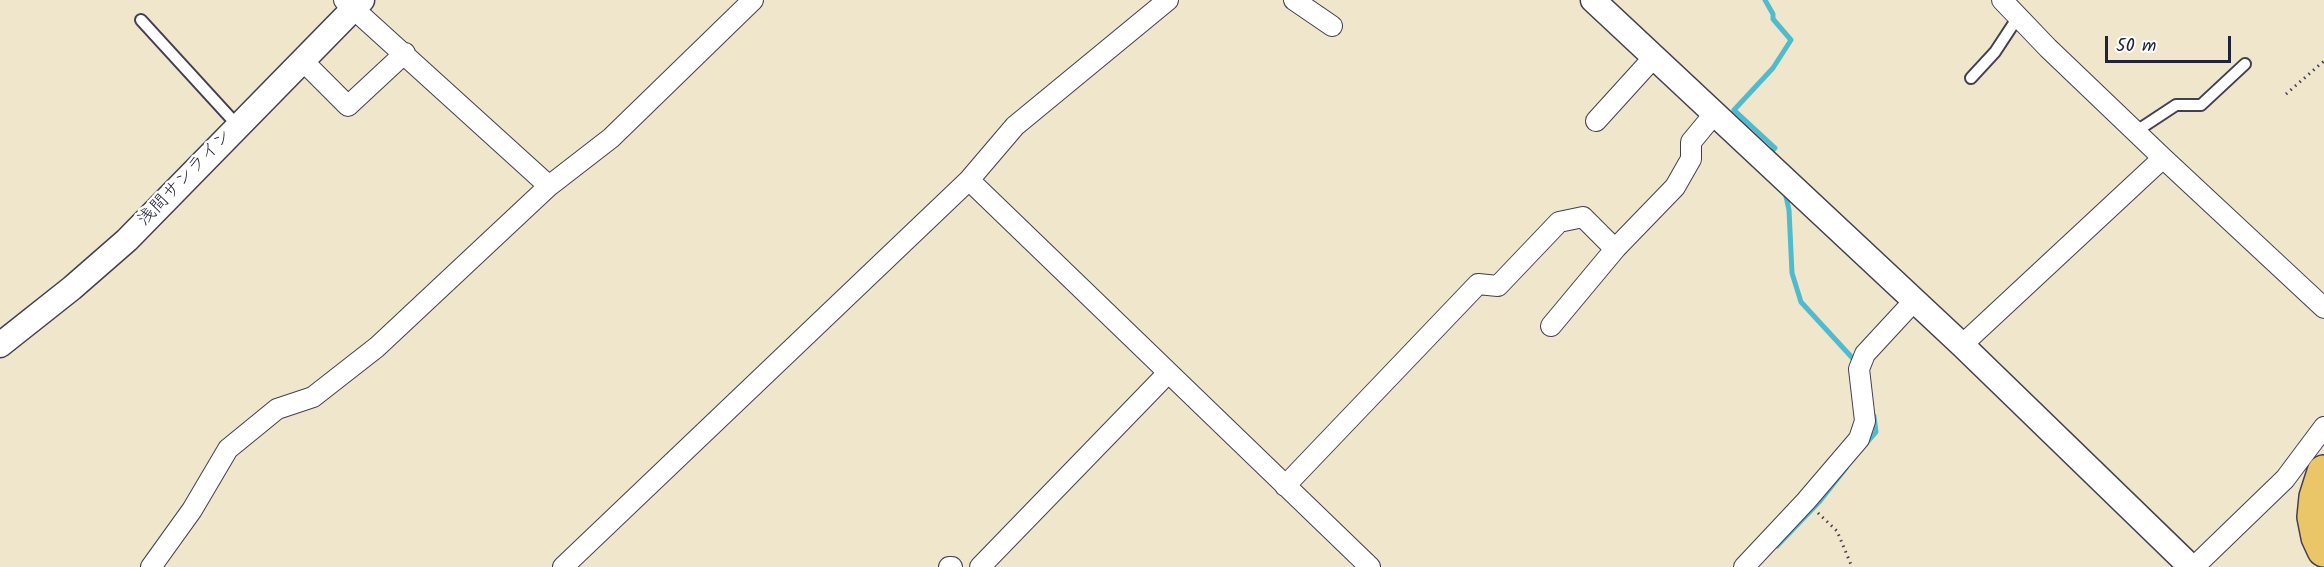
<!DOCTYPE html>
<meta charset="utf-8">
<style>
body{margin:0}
#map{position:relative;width:2324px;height:567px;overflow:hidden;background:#f0e6cc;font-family:Kalam,sans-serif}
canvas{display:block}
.scale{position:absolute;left:2105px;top:36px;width:126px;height:27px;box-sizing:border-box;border:3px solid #22223b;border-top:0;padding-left:8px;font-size:18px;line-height:21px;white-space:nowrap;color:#22223b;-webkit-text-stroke:4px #fff;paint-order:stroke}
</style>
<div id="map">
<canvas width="2324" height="567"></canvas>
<div class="scale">50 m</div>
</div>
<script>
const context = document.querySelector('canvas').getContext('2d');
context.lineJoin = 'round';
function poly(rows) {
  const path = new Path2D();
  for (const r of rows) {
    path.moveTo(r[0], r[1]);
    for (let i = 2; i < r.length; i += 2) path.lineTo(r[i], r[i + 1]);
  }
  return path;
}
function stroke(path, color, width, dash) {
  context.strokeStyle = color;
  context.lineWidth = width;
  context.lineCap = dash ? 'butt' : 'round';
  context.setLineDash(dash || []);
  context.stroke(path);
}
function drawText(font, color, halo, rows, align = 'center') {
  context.font = font + ' Kalam,"Klee One",sans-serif';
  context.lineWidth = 5;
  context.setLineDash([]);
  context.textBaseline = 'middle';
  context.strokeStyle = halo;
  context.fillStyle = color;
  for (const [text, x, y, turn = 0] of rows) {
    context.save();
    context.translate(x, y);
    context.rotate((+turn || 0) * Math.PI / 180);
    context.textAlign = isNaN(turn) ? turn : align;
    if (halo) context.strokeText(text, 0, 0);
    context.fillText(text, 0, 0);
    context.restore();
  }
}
const stream = poly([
 [1765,0,1773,14,1773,19,1791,40,1773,68,1734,110,1775,148,1768,155],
 [1785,192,1789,210,1792,273,1801,302,1857,363],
 [1865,445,1876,432,1874,416],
 [1777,546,1820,501,1846,468]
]);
const path = poly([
 [2286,94,2324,61],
 [1818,513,1837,531,1852,567]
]);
const service = poly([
 [141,20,238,126],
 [1971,78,1995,52,2018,17],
 [2135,132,2176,105,2201,105,2245,64]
]);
const minor = poly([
 [344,0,549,186],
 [1294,0,1332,26],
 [2002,0,2048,48,2163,158,2324,308],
 [302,60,348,106,405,53],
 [1596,121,1655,56],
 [969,180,1370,567],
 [1551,326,1616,248],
 [1962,345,2163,158],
 [1285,486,1478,284,1498,286,1559,222,1583,217,1615,249,1675,187,1691,159,1691,142,1715,113],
 [151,567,192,510,228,449,277,409,313,397,377,347,549,186,611,138,753,0],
 [563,567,969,180,1015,126,1168,0],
 [949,567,952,567],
 [980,567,1168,373],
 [1744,567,1806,501,1859,439,1865,421,1859,369,1865,354,1914,301],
 [2194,567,2285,479,2324,427]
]);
const tertiary = poly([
 [1593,0,1962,345,2191,567],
 [0,345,72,288,127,240,362,0]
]);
const motorway = poly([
 [2324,472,2316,497,2314,517,2318,537,2324,550]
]);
const streetNames = [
 ["浅間サンライン",186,179,-46]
];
stroke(stream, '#50bbcc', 5);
stroke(service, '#413f51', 14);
stroke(minor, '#413f51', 22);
stroke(tertiary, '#413f51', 27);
stroke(motorway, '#413f51', 36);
stroke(path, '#413f51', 3, [1.5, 4.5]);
stroke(service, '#fff', 10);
stroke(minor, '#fff', 20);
stroke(tertiary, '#fff', 24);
stroke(motorway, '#eac669', 33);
drawText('18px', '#22223b', '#fff', streetNames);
</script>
